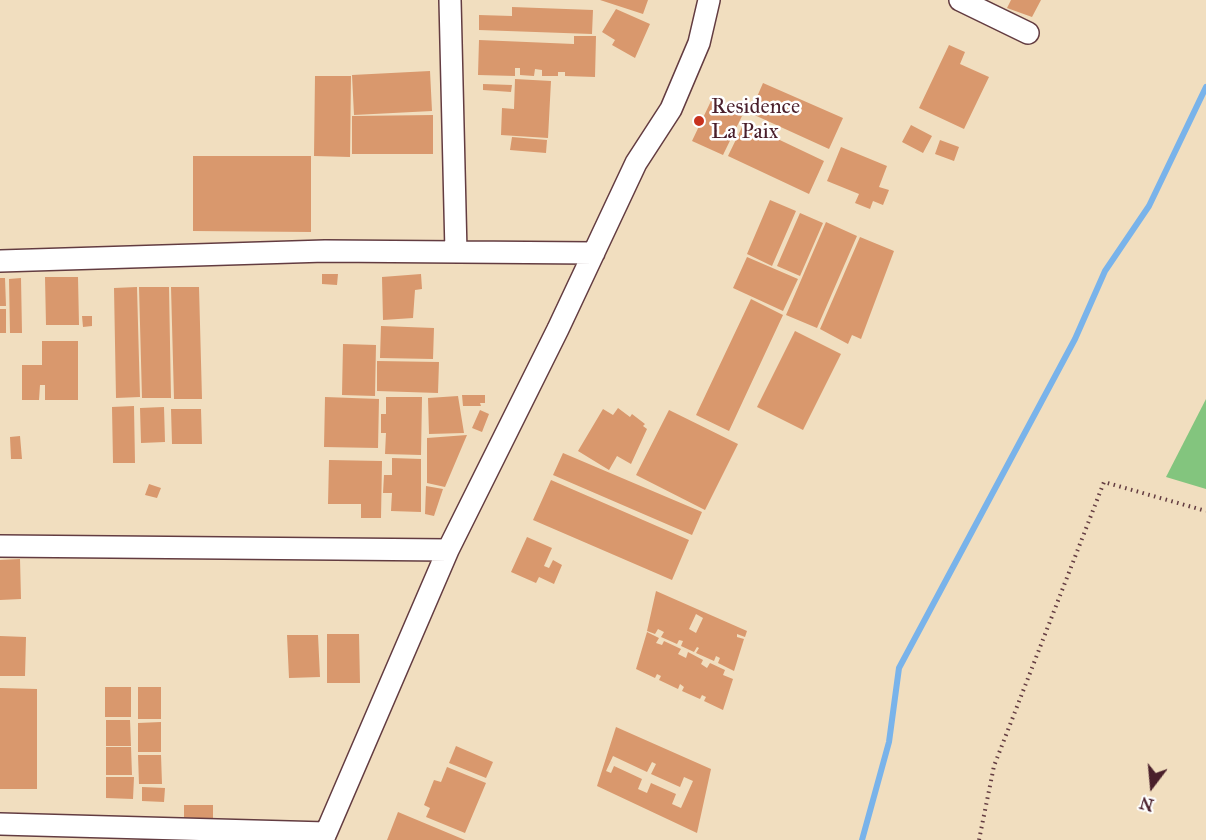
<!DOCTYPE html>
<style>
body{margin:0}
#map{position:relative;width:1206px;height:840px;overflow:hidden;background:#f1debf;font-family:"IM FELL Great Primer",serif}
canvas{display:block}
.north{position:absolute;left:1122px;top:756px;width:60px;height:60px;-webkit-text-stroke:4px #fff;paint-order:stroke;rotate:196deg;font-size:16px;font-weight:700;line-height:24px;text-align:center;color:#4a1f2b}
.north::after{content:'';display:block;margin:auto;width:21px;height:27px;background:#4a1f2b;clip-path:polygon(50% 0,100% 100%,50% 72%,0 100%)}
</style>
<div id="map">
<canvas width="1206" height="840"></canvas>
<div class="north">N</div>
</div>
<script>
const context = document.querySelector('canvas').getContext('2d');
context.lineJoin = 'round';
function fillPath(path, color) {
  context.fillStyle = color;
  context.fill(path, 'evenodd');
}
function poly(rows) {
  const path = new Path2D();
  for (const r of rows) {
    path.moveTo(r[0], r[1]);
    for (let i = 2; i < r.length; i += 2) path.lineTo(r[i], r[i + 1]);
  }
  return path;
}
function stroke(path, color, width, dash) {
  context.strokeStyle = color;
  context.lineWidth = width;
  context.lineCap = dash ? 'butt' : 'round';
  context.setLineDash(dash || []);
  context.stroke(path);
}
function drawText(font, color, halo, rows, align = 'center') {
  context.font = font + ' "IM FELL Great Primer",serif';
  context.lineWidth = 5;
  context.setLineDash([]);
  context.textBaseline = 'middle';
  context.strokeStyle = halo;
  context.fillStyle = color;
  for (const [text, x, y, turn = 0] of rows) {
    context.save();
    context.translate(x, y);
    context.rotate((+turn || 0) * Math.PI / 180);
    context.textAlign = isNaN(turn) ? turn : align;
    if (halo) context.strokeText(text, 0, 0);
    context.fillText(text, 0, 0);
    context.restore();
  }
}
const green = poly([
 [1206,399,1206,489,1166,477]
]);
const stream = poly([
 [862,840,889,742,899,668,1075,339,1105,271,1149,206,1206,87]
]);
const building = poly([
 [600,0,648,0,643,14],
 [1011,0,1041,0,1032,17,1007,8],
 [512,7,593,10,592,34,479,30,479,15,512,16],
 [616,9,650,24,635,58,612,45,615,40,602,32],
 [574,36,596,36,595,77,565,76,565,72,558,72,558,76,542,76,542,70,535,69,534,76,520,75,520,68,515,68,515,76,478,75,479,40,574,44],
 [949,45,965,52,960,64,989,77,964,129,919,108],
 [430,71,432,111,354,115,352,75],
 [315,76,351,76,350,157,314,156],
 [515,79,551,81,548,138,501,135,502,108,514,109],
 [763,83,843,118,829,149,750,113],
 [483,84,512,85,511,92,483,90],
 [711,101,742,116,723,155,692,141],
 [433,115,433,154,352,154,352,116],
 [744,123,824,161,809,194,728,156],
 [911,125,932,136,923,153,902,142],
 [512,137,547,140,546,153,510,150],
 [940,140,959,147,954,161,935,154],
 [841,147,887,166,879,187,889,190,883,205,873,201,870,209,855,203,859,194,827,181],
 [193,156,311,156,311,232,193,231],
 [770,200,796,211,772,266,747,254],
 [800,213,823,223,800,276,777,266],
 [826,222,857,236,817,328,786,315],
 [860,237,894,251,861,339,852,335,848,344,820,329],
 [747,257,798,279,783,311,733,288],
 [322,274,338,274,337,285,322,284],
 [421,274,422,289,415,290,413,318,383,320,382,277],
 [45,277,78,277,79,325,46,325],
 [0,278,5,278,6,306,0,306],
 [21,278,22,333,10,333,9,279],
 [137,287,140,397,116,398,114,288],
 [139,287,169,287,171,398,142,398],
 [171,287,199,287,202,399,174,399],
 [751,299,783,315,729,431,696,415],
 [0,309,6,309,6,333,0,333],
 [82,316,92,316,92,326,83,327],
 [381,326,434,328,433,359,380,358],
 [795,331,841,354,803,430,757,407],
 [42,341,78,341,78,400,45,400,45,385,40,385,39,400,22,400,22,365,42,365],
 [343,344,376,345,375,396,342,395],
 [377,361,439,362,438,393,377,391],
 [462,395,485,395,485,403,480,403,481,406,463,406],
 [458,396,464,433,429,434,428,398],
 [325,397,379,399,378,448,324,447],
 [386,397,422,397,421,455,385,454,386,433,381,433,381,414,386,414],
 [134,406,135,463,113,463,112,407],
 [164,407,165,442,141,443,140,408],
 [618,408,630,417,632,414,645,424,643,426,647,429,631,464,617,456,609,470,578,451,603,409,613,415],
 [171,409,201,409,202,444,172,444],
 [480,410,489,414,482,432,472,428],
 [669,410,738,444,705,510,636,475],
 [467,435,445,487,427,483,427,438],
 [20,436,22,459,11,459,10,437],
 [563,453,702,512,692,535,553,475],
 [392,458,421,459,421,512,391,511,392,493,383,493,384,475,392,475],
 [329,460,382,461,381,518,361,518,361,504,328,504],
 [551,480,689,540,672,580,533,520],
 [149,484,161,488,157,498,145,495],
 [426,486,443,489,434,516,425,514],
 [527,537,552,548,544,566,549,568,553,560,562,565,554,584,539,577,536,583,511,572],
 [20,559,21,599,0,600,0,560],
 [656,591,747,631,745,637,737,634,737,637,744,639,734,671,718,663,720,658,716,656,714,661,696,653,699,648,697,647,694,652,681,646,683,641,679,640,677,644,661,637,664,632,658,629,655,634,647,631],
 [696,614,703,618,696,633,689,629],
 [647,632,659,638,656,643,662,645,664,641,681,649,678,654,686,658,688,652,703,660,701,664,707,668,710,663,725,670,723,675,733,679,723,710,704,701,706,697,702,695,700,699,682,691,684,687,680,684,678,689,659,680,661,676,657,674,655,678,636,669],
 [327,634,359,634,360,683,327,683],
 [287,635,318,635,320,677,289,678],
 [0,636,26,637,25,676,0,676],
 [105,687,131,687,131,717,105,717],
 [138,687,161,687,161,719,138,719],
 [0,688,37,689,37,789,0,789],
 [106,720,130,720,131,746,106,746],
 [161,722,161,752,138,752,138,723],
 [616,727,711,769,697,833,597,786],
 [613,756,647,772,652,762,656,764,651,774,680,787,684,777,693,781,681,808,672,804,676,794,651,783,647,793,638,789,642,779,614,766,611,773,606,771],
 [456,746,493,762,486,778,449,763],
 [106,747,131,747,132,775,106,775],
 [138,755,161,755,162,784,139,784],
 [447,767,486,783,465,833,426,817,430,808,424,805,434,780,441,782],
 [106,777,134,777,133,799,106,798],
 [142,787,165,788,164,802,142,801],
 [184,805,213,805,213,822,184,822],
 [398,812,465,840,387,840]
]);
const path = poly([
 [979,840,994,766,1104,482,1206,511]
]);
const minor = poly([
 [450,0,456,252],
 [960,0,1028,33],
 [0,261,325,251,594,253],
 [0,546,448,550],
 [0,824,326,833],
 [323,840,448,550,558,329,636,163,671,109,699,43,709,0]
]);
const markers = [
 [699,121,6,"#c8321e"]
];
const poiNames = [
 ["Residence",711,108],
 ["La Paix",711,133]
];
fillPath(green, '#83c57e');
stroke(stream, '#79b3ea', 6);
fillPath(building, '#d9986d');
stroke(minor, '#633c41', 24);
stroke(path, '#633c41', 4, [1.5, 4.5]);
stroke(minor, '#fff', 21);
for (const [x, y, r, color] of markers) {
  const dot = new Path2D();
  dot.arc(x, y, r, 0, 2 * Math.PI);
  context.fillStyle = color;
  context.fill(dot);
  stroke(dot, '#fff', 2);
}
drawText('22px', '#4a1f2b', '#fff', poiNames, 'left');
</script>
